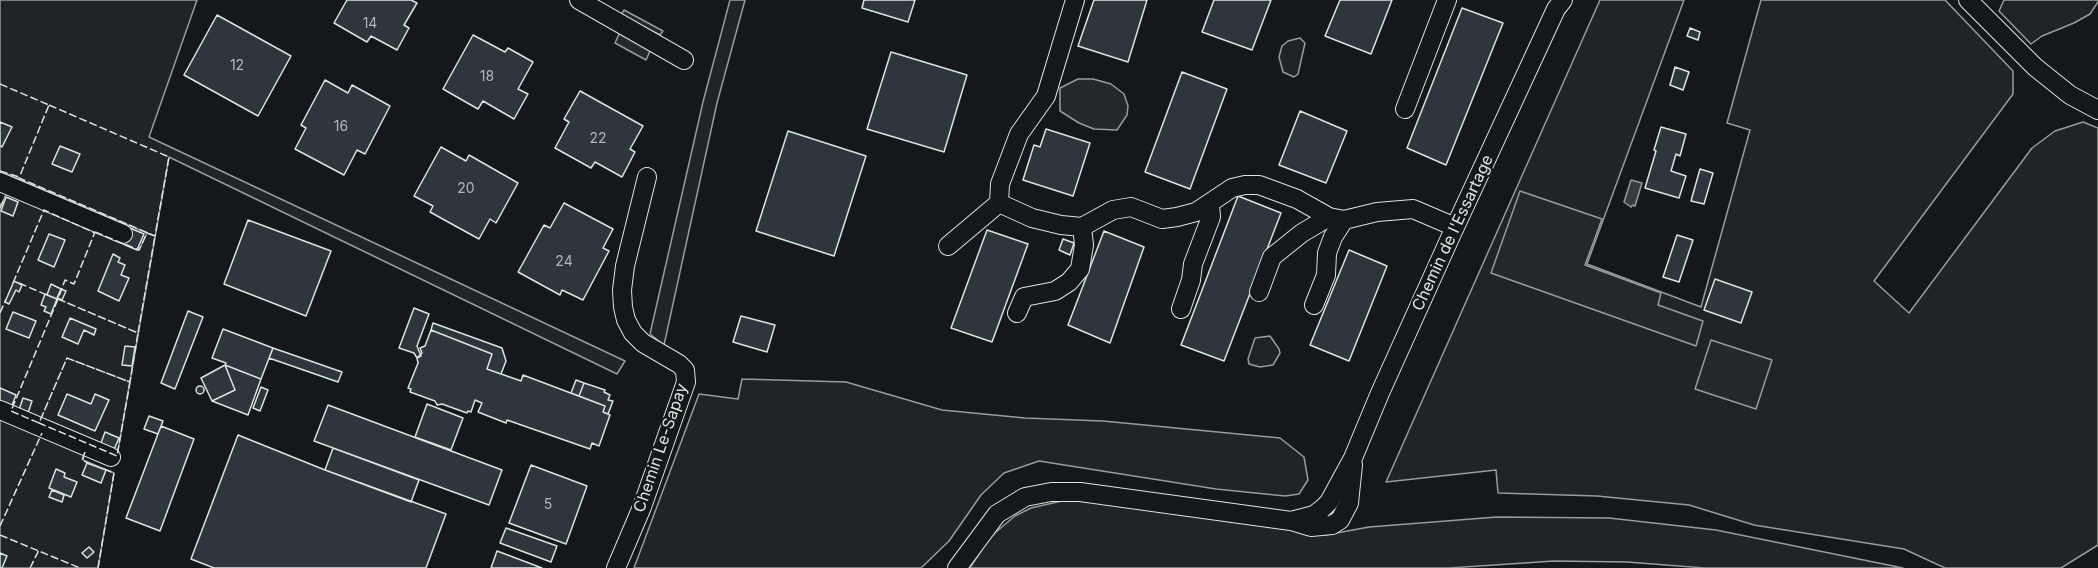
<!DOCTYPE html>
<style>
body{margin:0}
canvas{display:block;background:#14181c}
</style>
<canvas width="2098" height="568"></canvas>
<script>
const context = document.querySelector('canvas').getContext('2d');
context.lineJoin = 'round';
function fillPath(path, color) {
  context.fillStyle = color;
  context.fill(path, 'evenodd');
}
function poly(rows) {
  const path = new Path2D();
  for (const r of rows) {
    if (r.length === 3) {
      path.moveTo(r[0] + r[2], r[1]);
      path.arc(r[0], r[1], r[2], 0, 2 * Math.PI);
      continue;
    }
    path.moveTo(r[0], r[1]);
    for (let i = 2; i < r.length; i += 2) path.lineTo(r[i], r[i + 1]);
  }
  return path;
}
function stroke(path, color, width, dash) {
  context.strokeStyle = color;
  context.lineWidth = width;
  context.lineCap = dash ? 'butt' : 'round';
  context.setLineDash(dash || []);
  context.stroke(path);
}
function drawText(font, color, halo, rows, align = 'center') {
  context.font = font + ' Inter,sans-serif';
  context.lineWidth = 4.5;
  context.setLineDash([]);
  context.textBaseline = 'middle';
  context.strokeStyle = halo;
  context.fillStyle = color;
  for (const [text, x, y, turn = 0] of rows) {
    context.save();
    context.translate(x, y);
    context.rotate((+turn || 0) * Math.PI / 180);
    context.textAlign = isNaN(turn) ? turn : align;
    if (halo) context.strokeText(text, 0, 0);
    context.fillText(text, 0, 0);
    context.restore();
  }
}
const green = poly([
 [0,0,197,0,149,137,625,361,617,374,169,157,117,456,0,403,0,204,2,204,6,194,139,250,147,233,0,171,0,0],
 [730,0,745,0,717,103,664,345,650,334,703,102,730,0],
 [1600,0,1684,0,1587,264,1701,307,1750,130,1727,123,1761,0,1945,0,2013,71,2013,94,1874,281,1909,313,2032,148,2055,131,2083,122,2098,128,2098,545,2061,568,1945,568,1904,549,1754,525,1689,505,1597,496,1498,493,1496,470,1386,482,1600,0],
 [2004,0,2098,0,2098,2,2090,14,2074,23,2042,36,2031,44,1999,11,2004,0],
 [1300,38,1305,43,1298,74,1294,77,1283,72,1279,57,1282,46,1288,41,1300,38],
 [1270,336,1279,349,1280,353,1273,365,1260,367,1249,364,1248,359,1255,338,1270,336],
 [742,379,846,382,942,410,1025,418,1103,421,1280,438,1304,457,1308,480,1299,494,1285,496,1216,489,1039,461,1004,473,981,495,949,541,921,568,634,568,699,394,738,399,742,379],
 [0,415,85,452,83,460,114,473,98,568,0,568,0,415],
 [1066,500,1080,500,1326,535,1369,527,1497,517,1609,518,1716,530,1903,568,1705,568,1627,562,1554,561,1449,568,970,568,990,537,1015,516,1031,508,1066,500]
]);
const parking = poly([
 [624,10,663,31,660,35,621,15,624,10],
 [620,32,651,49,646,60,615,43,620,32],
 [1078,79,1093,79,1111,84,1124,94,1128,106,1127,115,1117,130,1094,129,1079,123,1060,111,1060,88,1078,79],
 [1520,191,1602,219,1585,265,1661,293,1658,305,1703,321,1696,346,1491,273,1520,191],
 [1711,340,1772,360,1756,409,1695,389,1711,340]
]);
const water = poly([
 [1631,180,1642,183,1635,206,1633,205,1631,207,1624,202,1631,180]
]);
const building = poly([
 [347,0,411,0,417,3,404,25,409,28,397,50,371,36,367,42,334,23,347,0],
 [864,0,915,0,908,22,862,8,864,0],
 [1094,0,1147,0,1128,62,1078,46,1094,0],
 [1214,0,1271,0,1252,50,1202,32,1214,0],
 [1340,0,1392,0,1371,54,1325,36,1340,0],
 [1462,8,1503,23,1446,165,1407,148,1462,8],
 [217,15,291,56,258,116,184,75,217,15],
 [1690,28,1700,32,1698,40,1687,36,1690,28],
 [473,35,505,52,508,48,533,62,518,89,528,94,514,119,483,101,478,109,443,89,473,35],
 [891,52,967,75,944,152,867,129,891,52],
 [1675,67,1689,72,1683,90,1670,85,1675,67],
 [1182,72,1227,89,1190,189,1145,172,1182,72],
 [325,80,348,93,352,85,390,106,365,154,357,150,344,175,295,149,306,128,301,125,325,80],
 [580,91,643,126,630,149,635,152,622,177,595,162,591,168,555,148,569,122,564,119,580,91],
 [1300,111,1347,131,1326,183,1279,165,1300,111],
 [0,122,12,127,2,147,0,146,0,122],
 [1661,127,1686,134,1680,156,1676,154,1671,171,1686,176,1679,198,1645,188,1656,151,1654,150,1661,127],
 [1046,129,1090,143,1073,196,1023,180,1034,145,1040,147,1046,129],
 [788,131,866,156,834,256,756,231,788,131],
 [60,146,80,154,72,172,52,164,60,146],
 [441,147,466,161,469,155,518,183,496,223,490,219,479,239,430,212,433,206,414,196,441,147],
 [1700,169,1713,173,1704,204,1691,201,1700,169],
 [1238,196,1281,213,1224,361,1181,345,1238,196],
 [6,197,18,202,13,216,1,211,6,197],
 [564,203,613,229,603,248,609,251,583,300,562,290,560,295,518,272,544,225,550,228,564,203],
 [248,220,331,251,306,316,224,284,248,220],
 [130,228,144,234,137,250,123,244,130,228],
 [987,230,1028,244,992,342,951,328,987,230],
 [1104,231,1144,247,1110,343,1068,325,1104,231],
 [49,234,65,240,54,267,38,260,49,234],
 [1677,235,1693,240,1679,282,1663,277,1677,235],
 [1063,239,1074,243,1070,255,1059,250,1063,239],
 [1349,250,1387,266,1349,361,1310,345,1349,250],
 [113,254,120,258,118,262,125,265,121,275,129,278,119,301,98,291,113,254],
 [1715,279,1752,292,1741,323,1704,310,1715,279],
 [14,281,22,285,19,292,16,290,9,304,5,302,14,281],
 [51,284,61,289,57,299,47,295,51,284],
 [61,289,66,291,62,300,57,298,61,289],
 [45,294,57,299,51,314,44,311,46,307,41,305,45,294],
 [414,308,429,314,417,346,421,356,417,358,414,353,399,348,414,308],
 [188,311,203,317,175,389,161,383,188,311],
 [13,312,36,321,29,338,6,329,13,312],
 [741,316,775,325,767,352,733,342,741,316],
 [70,318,96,329,94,335,84,330,78,344,62,337,70,318],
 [433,323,502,348,506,361,501,374,487,369,492,354,431,330,433,323],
 [223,329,273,348,261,379,225,365,226,363,212,358,223,329],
 [431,330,492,354,487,369,521,381,523,375,605,406,603,412,610,415,599,446,592,443,590,449,507,420,506,423,478,412,482,403,475,400,471,412,468,411,467,413,442,404,437,405,435,401,410,392,411,389,408,388,418,363,417,358,422,353,420,348,425,346,431,330],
 [125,346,135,347,132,366,122,365,125,346],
 [273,348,342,372,338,382,269,358,273,348],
 [225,365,235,390,212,401,201,378,225,365],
 [225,365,261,379,248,415,212,401,235,390,225,365],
 [576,380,584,383,579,396,571,393,576,380],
 [584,383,605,390,604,392,610,395,608,400,613,401,608,414,603,412,605,406,579,396,584,383],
 [200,390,4],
 [261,387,268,390,260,411,253,408,261,387],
 [0,388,16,395,11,408,0,403,0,388],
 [67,394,91,404,95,394,109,400,95,431,58,415,67,394],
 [23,398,32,401,28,413,19,410,23,398],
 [427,404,463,418,451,450,415,437,427,404],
 [328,405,502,470,489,505,314,441,328,405],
 [149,416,163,421,158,434,144,429,149,416],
 [161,426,194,439,160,531,126,518,161,426],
 [105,432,119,438,113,452,100,446,105,432],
 [238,435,325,470,446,514,426,568,214,568,191,559,238,435],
 [333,448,419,480,411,502,325,470,333,448],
 [87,463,106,470,101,483,82,475,87,463],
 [531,465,587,486,566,544,509,523,531,465],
 [56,469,65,473,64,477,77,482,71,497,49,488,56,469],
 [52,490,64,495,62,502,49,497,52,490],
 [506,528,557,546,551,562,500,543,506,528],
 [89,547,94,552,87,558,82,553,89,547],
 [497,551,542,568,491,568,497,551],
 [0,553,7,556,2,568,0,568,0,553]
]);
const minor = poly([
 [579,0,684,60],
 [1968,0,2035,67,2070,95,2098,110],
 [1405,109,1447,0],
 [0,182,123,234],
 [999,203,1032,218,1061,225,1082,227,1113,210,1131,207,1162,219,1177,217,1196,212,1232,188,1245,185,1259,185,1297,199,1329,217,1344,220,1377,212,1413,209,1455,227],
 [948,246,999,203,1000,184,1019,134,1046,96,1075,0],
 [1259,292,1272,257,1302,233,1329,217],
 [1314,305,1326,275,1327,253,1333,237,1344,220],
 [1181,309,1191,280,1193,264,1211,217,1210,204],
 [1017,313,1024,297,1055,291,1069,282,1080,269,1084,245,1082,227],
 [0,410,111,457],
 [1291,521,1314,515,1322,509,1329,502,1353,458,1380,393,1450,238,1556,9,1563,0],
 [616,568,642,507,686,382,685,370,679,364,643,343,633,333,626,320,623,307,622,290,625,266,647,177],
 [957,568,997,514,1025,497,1051,492,1080,492,1291,521,1311,527,1332,525,1340,520,1349,503,1353,465]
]);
const fence = poly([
 [0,84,49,105],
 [49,105,169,157,155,236,19,178,49,105],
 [0,171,19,177],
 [0,208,4,199],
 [95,232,139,250,147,233,155,236,138,333,58,299,65,280,74,284,95,232],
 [13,283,44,210,95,233],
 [19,283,47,295],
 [58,299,138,333,130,382,67,358,39,423,11,411,58,299],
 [0,313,6,299],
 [67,358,130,382,117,456,39,423,67,358],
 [85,452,82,460,90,464],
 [0,526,42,433],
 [0,535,80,568],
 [30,568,39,550],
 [98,568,114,473,104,469]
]);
const numberNames = [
 ["14",370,24],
 ["12",237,66],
 ["18",487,77],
 ["16",341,127],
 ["22",598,139],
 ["20",466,189],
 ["24",564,262],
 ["5",548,505]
];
const streetNames = [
 ["Chemin de l'Essartage",1453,233,-65],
 ["Chemin Le-Sapay",661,448,-71]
];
fillPath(green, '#202428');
stroke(green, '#939e99', 1.5);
fillPath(parking, '#24282b');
stroke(parking, '#939e99', 1.5);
fillPath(water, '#363b3e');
stroke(water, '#939e99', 1.5);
fillPath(building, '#2c363c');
stroke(building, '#d8e6dc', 1.5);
stroke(minor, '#d8e6dc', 20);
stroke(minor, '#14181c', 18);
stroke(fence, '#d8e6dc', 1.5, [8, 3]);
drawText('14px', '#adbab4', null, numberNames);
drawText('16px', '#d8e6dc', '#14181c', streetNames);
</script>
